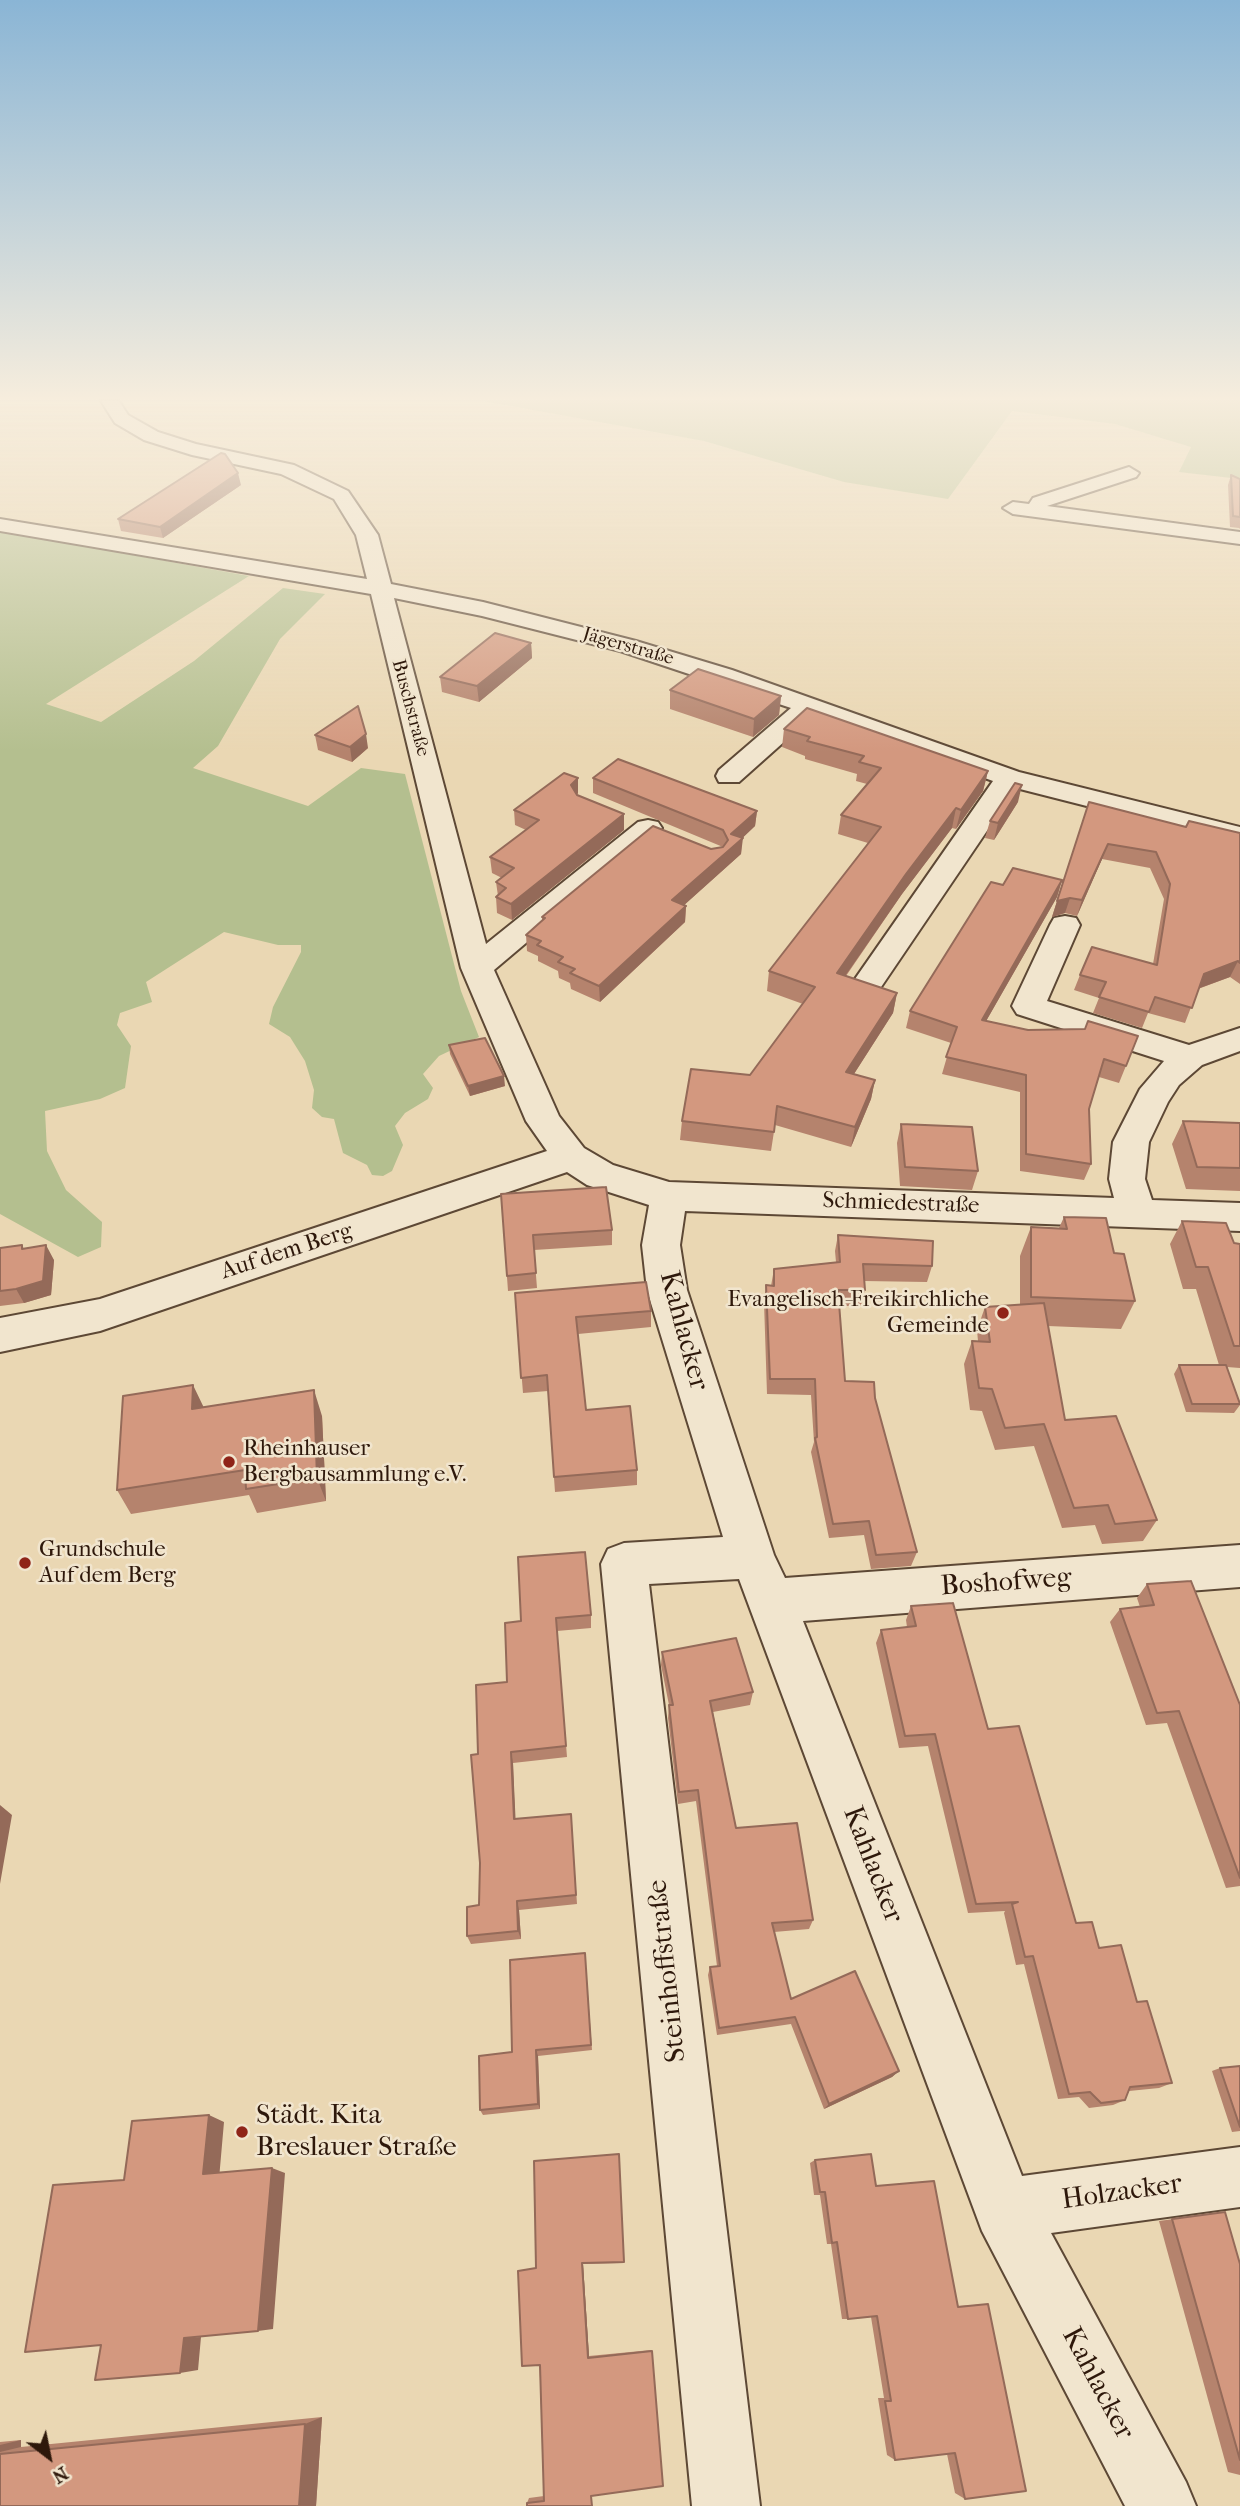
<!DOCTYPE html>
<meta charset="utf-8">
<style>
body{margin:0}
#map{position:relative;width:1240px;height:2506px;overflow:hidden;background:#ead7b3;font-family:"IM FELL French Canon",serif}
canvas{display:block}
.north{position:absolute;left:14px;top:2422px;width:70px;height:70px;-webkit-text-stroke:5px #f1e5ce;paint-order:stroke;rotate:148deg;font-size:19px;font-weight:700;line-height:28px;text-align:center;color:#2e180b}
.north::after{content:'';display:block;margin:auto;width:24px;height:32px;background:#2e180b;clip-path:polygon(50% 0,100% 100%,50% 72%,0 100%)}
</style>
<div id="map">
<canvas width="1240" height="2506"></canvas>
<div class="north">N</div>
</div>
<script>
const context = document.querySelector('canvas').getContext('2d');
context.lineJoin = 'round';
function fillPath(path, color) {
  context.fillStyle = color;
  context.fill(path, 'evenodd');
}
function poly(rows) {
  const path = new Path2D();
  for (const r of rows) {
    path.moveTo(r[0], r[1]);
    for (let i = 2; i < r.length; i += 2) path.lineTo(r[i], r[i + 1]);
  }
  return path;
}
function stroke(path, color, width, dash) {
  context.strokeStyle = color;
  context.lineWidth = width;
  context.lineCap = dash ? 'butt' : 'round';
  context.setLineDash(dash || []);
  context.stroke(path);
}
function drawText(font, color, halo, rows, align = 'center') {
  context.font = font + ' "IM FELL French Canon",serif';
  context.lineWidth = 5;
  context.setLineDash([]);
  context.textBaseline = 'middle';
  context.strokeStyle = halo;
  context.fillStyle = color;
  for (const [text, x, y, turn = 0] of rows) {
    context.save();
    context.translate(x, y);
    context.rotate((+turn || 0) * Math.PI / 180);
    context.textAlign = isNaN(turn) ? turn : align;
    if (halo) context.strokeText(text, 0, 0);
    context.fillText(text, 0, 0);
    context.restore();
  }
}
const green = poly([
 [483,401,1240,401,1240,479,1179,472,1191,447,1115,424,1012,411,948,499,844,482,704,441],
 [0,531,249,576,46,704,101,722,194,661,283,588,325,594,280,639,218,746,193,768,308,806,361,768,405,774,461,991,479,1037,439,1056,423,1074,433,1088,428,1099,405,1113,395,1126,403,1145,392,1171,383,1176,372,1175,367,1165,343,1153,334,1119,322,1117,312,1108,314,1090,305,1061,290,1037,269,1024,273,1007,301,952,301,945,278,945,224,932,146,982,152,1002,120,1013,117,1025,131,1046,125,1088,100,1099,45,1111,47,1151,66,1190,102,1222,101,1247,78,1257,0,1214]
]);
const minor = poly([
 [101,401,119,401,128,415,158,432,196,444,294,465,348,491,378,535,391,584,483,602,636,641,732,670,1019,772,1240,827,1240,845,1016,788,877,993,866,996,855,993,850,986,855,979,993,781,813,716,739,782,719,782,716,776,719,770,791,708,620,651,482,616,394,598,486,944,638,822,648,820,658,822,662,828,494,970,559,1116,584,1148,613,1165,669,1182,1114,1198,1109,1179,1113,1142,1140,1089,1164,1061,1017,1014,1012,1006,1050,925,1054,918,1065,916,1076,918,1080,925,1047,1001,1189,1045,1240,1028,1240,1051,1202,1065,1179,1085,1168,1102,1149,1142,1145,1179,1152,1200,1240,1203,1240,1231,685,1211,680,1245,687,1290,774,1555,785,1578,1240,1545,1240,1587,803,1621,1022,2176,1240,2147,1240,2207,1051,2233,1186,2482,1196,2506,1125,2506,982,2231,739,1579,649,1584,760,2506,692,2506,601,1564,608,1549,624,1543,723,1537,647,1290,642,1245,649,1205,587,1185,567,1172,100,1331,0,1352,0,1318,100,1299,547,1151,526,1121,461,968,371,594,0,531,0,519,367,579,356,535,334,499,281,474,192,455,144,440,115,423,101,401],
 [1129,467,1139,473,1136,477,1047,506,1240,532,1240,544,1013,514,1003,508,1013,502,1029,504,1033,498,1129,467]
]);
const wall = poly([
 [1231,475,1240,479,1240,529,1239,528,1230,527,1228,485],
 [241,485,163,538,121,531,118,519],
 [531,643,532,658,479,702,442,692,440,677],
 [670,690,781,696,779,715,753,737,670,709],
 [784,729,988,771,983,791,956,829,952,828,902,894,846,976,897,993,893,1013,854,1074,875,1080,871,1099,851,1147,775,1125,771,1151,680,1140,682,1121,750,1075,803,1004,767,991,769,971,868,843,838,834,841,815,867,784,856,781,857,774,805,759,805,756,782,747],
 [315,735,368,748,352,762,318,750],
 [578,778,578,793,577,795,624,830,512,920,497,913,496,897,498,896,496,882,502,878,492,873,490,857,526,830,515,825,514,810],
 [593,778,757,811,755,826,742,838,741,854,684,905,686,906,685,922,600,1002,571,989,570,983,559,978,558,971,538,961,538,956,527,951,526,935,542,921,542,917,711,849,723,847,593,793],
 [1018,802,994,840,985,838,990,821],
 [1089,802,1186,827,1240,833,1240,984,1230,977,1198,989,1185,1023,1148,1013,1142,1028,1093,1013,1099,998,1074,990,1080,975,1153,964,1164,899,1150,868,1102,859,1077,916,1065,913,1052,917],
 [1062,880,1057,897,986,1021,1028,1030,1138,1036,1119,1083,1099,1077,1089,1109,1091,1164,1084,1180,1020,1171,1020,1092,942,1074,951,1043,906,1028,910,1011,1003,885],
 [449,1045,505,1086,470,1096,450,1054],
 [1183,1121,1240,1123,1240,1191,1186,1189,1172,1144],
 [901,1124,978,1171,972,1190,900,1186,897,1143],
 [501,1194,612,1230,612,1245,534,1250,537,1288,508,1291],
 [1064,1217,1114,1253,1135,1301,1121,1329,1048,1326,1065,1420,1157,1520,1143,1541,1102,1544,1095,1525,1062,1528,1034,1446,995,1450,982,1411,970,1410,964,1364,972,1341,978,1341,977,1330,985,1307,1020,1305,1020,1256,1031,1227,1059,1228],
 [1182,1221,1234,1243,1240,1244,1240,1368,1227,1367,1240,1403,1240,1405,1234,1413,1186,1412,1174,1374,1179,1365,1219,1365,1196,1289,1183,1289,1170,1244],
 [838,1235,932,1266,927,1282,864,1281,865,1290,861,1306,839,1306,845,1381,875,1398,917,1552,911,1566,871,1569,864,1535,829,1538,811,1452,814,1442,811,1395,767,1394,764,1302,766,1285,771,1286,774,1269,836,1262,835,1251],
 [22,1245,24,1249,54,1260,51,1295,24,1303,0,1306,0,1248],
 [515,1293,651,1311,651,1327,578,1334,586,1410,637,1470,637,1485,555,1492,548,1391,523,1393],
 [204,1407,322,1416,326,1501,257,1513,249,1495,131,1514,117,1490],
 [1147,1584,1240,1705,1240,1886,1226,1888,1167,1723,1146,1725,1110,1622,1120,1609,1140,1607,1137,1598],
 [911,1606,988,1729,1076,1923,1099,1948,1137,2002,1172,2083,1159,2088,1129,2091,1125,2100,1113,2105,1089,2108,1079,2097,1058,2099,1024,1964,1016,1965,1004,1913,1005,1911,968,1913,928,1746,899,1748,876,1643,881,1630,907,1627,906,1620],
 [591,1615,591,1628,557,1631,567,1757,513,1763,515,1819,571,1814,577,1904,519,1910,521,1939,471,1944,467,1936,479,1905,480,1863,478,1754,507,1682,505,1623],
 [662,1652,753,1692,750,1705,713,1712,736,1828,813,1920,809,1929,774,1932,791,1999,899,2071,892,2077,824,2109,791,2024,717,2035,708,1975,710,1967,717,1966,696,1801,678,1804,668,1718,669,1705,661,1665],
 [585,1953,592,2050,538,2056,540,2109,483,2115,480,2110,512,2052],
 [1240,2066,1240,2131,1232,2132,1212,2071,1220,2068],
 [619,2154,624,2263,583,2264,589,2356,651,2350,652,2351,663,2486,527,2503,529,2498,544,2496,536,2268],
 [815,2160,876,2186,958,2306,988,2304,965,2499,955,2493,947,2454,895,2460,887,2455,878,2398,884,2398,871,2317,848,2319,842,2319,831,2244,827,2244,820,2195,814,2195,810,2163],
 [1225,2212,1240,2264,1240,2475,1228,2472,1159,2221],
 [322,2417,316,2506,0,2506,0,2442,21,2440,21,2447]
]);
const shadedWall = poly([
 [238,473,241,485,163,538,160,527],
 [531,643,532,658,479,702,477,686],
 [781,696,779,715,753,737,754,719],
 [366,734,368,748,352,762,350,747],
 [988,771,983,791,956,829,961,810],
 [578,778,578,793,572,801,571,785],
 [1022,785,1018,802,994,840,998,823],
 [956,808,952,828,902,894,834,992,837,973,906,874],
 [757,811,755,826,730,850,731,834],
 [624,814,624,830,512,920,511,904],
 [743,838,741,854,672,916,672,900],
 [1108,844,1102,859,1077,916,1082,900],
 [1062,880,1057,897,977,1037,982,1020],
 [1070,898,1065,913,1052,917,1057,901],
 [686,906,685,922,600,1002,599,986],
 [1238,961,1230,977,1197,989,1204,974],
 [897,993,893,1013,843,1091,846,1072],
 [504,1076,505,1086,470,1096,468,1086],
 [875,1080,871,1099,851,1147,855,1127],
 [46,1245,54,1260,51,1295,24,1303,16,1289],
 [193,1385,205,1410,192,1409],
 [314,1390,322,1416,326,1501,317,1478],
 [511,1752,513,1763,516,1829,514,1819],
 [0,1805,12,1815,0,1884],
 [517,1901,519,1910,521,1939,518,1931],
 [536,2050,538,2056,540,2109,538,2104],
 [899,2071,892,2077,824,2109,829,2104],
 [209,2115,224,2122,219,2179,203,2174],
 [272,2168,285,2173,273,2329,258,2331],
 [582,2263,583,2264,589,2356,588,2358],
 [201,2337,198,2370,180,2373,184,2338],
 [322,2417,316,2506,299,2506,305,2424],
 [21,2440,21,2447,0,2452,0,2445]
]);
const building = poly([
 [221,453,225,454,238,473,160,527,118,519,221,453],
 [1231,475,1240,479,1240,517,1233,516,1231,475],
 [495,633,531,643,477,686,440,677,495,633],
 [698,669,781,696,754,719,670,690,698,669],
 [358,706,366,734,350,747,315,735,358,706],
 [807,708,988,771,961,810,956,808,906,874,837,973,897,993,846,1072,875,1080,855,1127,777,1106,774,1132,682,1121,691,1069,750,1075,815,987,769,971,881,827,841,815,881,768,859,762,864,756,807,741,810,737,784,729,807,708],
 [618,759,757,811,731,834,743,838,672,900,686,906,599,986,570,973,575,969,558,962,563,957,537,945,541,941,526,935,545,918,542,917,653,826,711,849,723,847,728,840,723,830,593,778,618,759],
 [564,773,578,778,571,785,577,795,624,814,511,904,496,897,506,888,496,882,514,868,490,857,539,820,514,810,564,773],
 [1015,783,1022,785,998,823,990,821,1015,783],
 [1089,802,1186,827,1189,821,1240,833,1240,963,1238,961,1204,974,1192,1008,1155,997,1149,1012,1099,997,1106,982,1080,975,1092,947,1157,965,1170,884,1156,852,1108,844,1082,900,1070,898,1057,901,1089,802],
 [1013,868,1062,880,982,1020,1028,1030,1085,1029,1088,1021,1138,1036,1126,1066,1104,1059,1089,1109,1091,1164,1026,1154,1026,1075,946,1057,957,1027,910,1011,991,882,1003,885,1013,868],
 [485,1038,504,1076,468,1086,449,1045,485,1038],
 [1183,1121,1240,1123,1240,1168,1197,1167,1183,1121],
 [901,1124,972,1127,978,1171,905,1167,901,1124],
 [606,1187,612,1230,533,1235,536,1273,507,1276,501,1194,606,1187],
 [1064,1217,1106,1218,1114,1253,1124,1254,1135,1301,1031,1297,1031,1227,1067,1229,1064,1217],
 [1182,1221,1226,1223,1234,1243,1240,1244,1240,1346,1234,1346,1208,1267,1196,1267,1182,1221],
 [838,1235,933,1241,932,1266,863,1264,865,1290,838,1290,845,1381,874,1382,875,1398,917,1552,876,1555,869,1521,833,1524,815,1438,817,1437,815,1379,770,1379,766,1285,774,1286,774,1269,840,1262,838,1235],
 [22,1245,22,1249,46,1245,43,1281,16,1289,0,1291,0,1248,22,1245],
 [646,1282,651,1311,576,1317,586,1410,630,1406,637,1470,554,1477,547,1375,521,1378,515,1293,646,1282],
 [1044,1303,1065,1420,1116,1416,1157,1520,1115,1524,1108,1505,1074,1508,1044,1424,1005,1428,992,1389,979,1388,972,1341,990,1342,985,1307,1044,1303],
 [1179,1365,1226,1365,1240,1404,1192,1404,1179,1365],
 [193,1385,192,1409,314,1390,317,1478,246,1489,245,1470,117,1490,123,1396,193,1385],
 [585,1552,591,1615,556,1618,566,1746,511,1752,514,1819,571,1814,576,1895,517,1901,518,1931,467,1936,467,1907,479,1905,480,1863,471,1755,478,1754,476,1685,507,1682,505,1623,521,1621,518,1557,585,1552],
 [1191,1581,1240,1705,1240,1878,1179,1711,1157,1713,1120,1609,1154,1605,1147,1584,1191,1581],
 [953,1603,988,1729,1019,1726,1076,1923,1092,1922,1099,1948,1121,1945,1137,2002,1147,2001,1172,2083,1130,2087,1125,2100,1101,2103,1090,2092,1069,2094,1033,1956,1025,1957,1012,1904,1018,1902,976,1904,935,1734,905,1736,881,1630,916,1626,911,1606,953,1603],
 [736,1638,753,1692,710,1701,736,1828,797,1823,813,1920,772,1923,791,1999,855,1971,899,2071,829,2104,795,2017,719,2028,710,1967,720,1966,698,1790,679,1792,669,1705,673,1705,662,1652,736,1638],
 [585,1953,591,2045,536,2050,538,2104,480,2110,479,2056,512,2052,510,1960,585,1953],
 [1240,2066,1240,2127,1220,2068,1240,2066],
 [209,2115,203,2174,272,2168,258,2331,184,2338,180,2373,95,2380,101,2345,25,2352,53,2185,124,2180,132,2121,209,2115],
 [619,2154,624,2262,582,2263,588,2358,652,2351,663,2486,591,2496,592,2506,527,2506,527,2503,544,2501,540,2365,522,2366,518,2271,536,2268,534,2161,619,2154],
 [871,2154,876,2186,934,2181,958,2307,988,2304,1026,2491,965,2499,955,2453,895,2460,885,2401,891,2401,877,2316,848,2319,837,2242,832,2243,825,2192,820,2192,815,2160,871,2154],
 [1225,2212,1240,2264,1240,2460,1172,2219,1225,2212],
 [305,2424,299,2506,0,2506,0,2454,305,2424]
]);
const markers = [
 [1003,1313,7,"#8f2418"],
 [229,1462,7,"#8f2418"],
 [25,1563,7,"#8f2418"],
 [242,2132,7,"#8f2418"]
];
const farStreetnames = [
 ["Jägerstraße",628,647,16],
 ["Buschstraße",410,708,75]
];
const streetNames = [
 ["Schmiedestraße",901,1204,2],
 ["Auf dem Berg",287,1252,-18]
];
const poiNames = [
 ["Evangelisch-Freikirchliche",989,1300,"right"],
 ["Gemeinde",989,1326,"right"],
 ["Rheinhauser",243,1449],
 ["Bergbausammlung e.V.",243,1475],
 ["Grundschule",39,1550],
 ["Auf dem Berg",39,1576]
];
const nearStreetnames = [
 ["Kahlacker",683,1331,75],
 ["Boshofweg",1006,1583,-4],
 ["Kahlacker",872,1865,69],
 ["Steinhoffstraße",668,1971,-96],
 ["Holzacker",1122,2193,-8],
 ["Kahlacker",1097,2384,62]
];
const nearPoinames = [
 ["Städt. Kita",256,2116],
 ["Breslauer Straße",256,2148]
];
fillPath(green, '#b4bf8f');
stroke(minor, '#5d4835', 4);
fillPath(minor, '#f1e5ce');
fillPath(wall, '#b5836d');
fillPath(shadedWall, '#946a59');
fillPath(building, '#d3987f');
stroke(building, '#946a59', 2);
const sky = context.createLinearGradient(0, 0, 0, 752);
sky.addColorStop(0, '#8ab5d5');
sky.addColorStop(0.53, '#f6eddd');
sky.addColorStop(1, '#f6eddd00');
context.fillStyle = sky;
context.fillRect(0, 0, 1240, 752);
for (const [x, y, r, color] of markers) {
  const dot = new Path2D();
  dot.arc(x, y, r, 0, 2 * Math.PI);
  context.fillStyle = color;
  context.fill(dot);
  stroke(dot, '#f1e5ce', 2.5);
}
drawText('19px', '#2e180b', '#f1e5ce', farStreetnames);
drawText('23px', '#2e180b', '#f1e5ce', streetNames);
drawText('23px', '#2e180b', '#f1e5ce', poiNames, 'left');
drawText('28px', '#2e180b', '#f1e5ce', nearStreetnames);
drawText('28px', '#2e180b', '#f1e5ce', nearPoinames, 'left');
</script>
